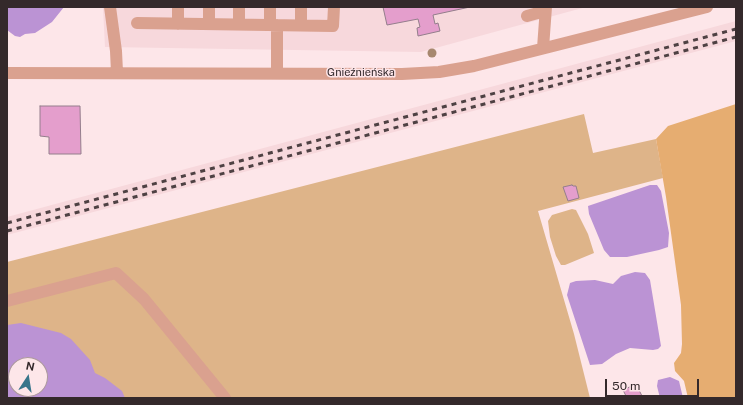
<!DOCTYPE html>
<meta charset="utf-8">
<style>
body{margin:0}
#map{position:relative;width:743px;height:405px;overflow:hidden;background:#fde6e9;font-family:"Public Sans",sans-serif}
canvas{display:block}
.frame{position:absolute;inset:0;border:8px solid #34292b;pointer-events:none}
.north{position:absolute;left:8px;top:357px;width:40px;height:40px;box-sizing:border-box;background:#fde6e9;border:1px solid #ad9a9d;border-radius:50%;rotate:12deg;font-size:11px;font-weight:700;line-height:16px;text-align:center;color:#34292b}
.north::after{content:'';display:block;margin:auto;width:14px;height:18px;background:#38758b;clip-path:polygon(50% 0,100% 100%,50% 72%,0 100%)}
.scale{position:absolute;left:605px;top:379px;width:94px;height:18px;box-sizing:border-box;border:2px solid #34292b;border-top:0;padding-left:5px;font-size:12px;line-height:14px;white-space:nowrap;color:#34292b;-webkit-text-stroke:3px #fde6e9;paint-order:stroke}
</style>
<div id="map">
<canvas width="743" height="405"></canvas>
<div class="frame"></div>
<div class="north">N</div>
<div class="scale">50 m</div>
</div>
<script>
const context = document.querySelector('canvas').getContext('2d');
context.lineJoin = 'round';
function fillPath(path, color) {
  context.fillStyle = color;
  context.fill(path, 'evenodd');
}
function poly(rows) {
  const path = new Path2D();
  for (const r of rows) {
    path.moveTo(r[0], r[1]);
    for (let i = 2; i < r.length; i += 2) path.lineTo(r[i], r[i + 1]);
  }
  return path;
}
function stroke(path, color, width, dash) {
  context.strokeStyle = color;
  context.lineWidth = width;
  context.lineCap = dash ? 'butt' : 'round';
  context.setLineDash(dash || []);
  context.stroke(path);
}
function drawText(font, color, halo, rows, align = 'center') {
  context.font = font + ' "Public Sans",sans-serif';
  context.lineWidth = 3;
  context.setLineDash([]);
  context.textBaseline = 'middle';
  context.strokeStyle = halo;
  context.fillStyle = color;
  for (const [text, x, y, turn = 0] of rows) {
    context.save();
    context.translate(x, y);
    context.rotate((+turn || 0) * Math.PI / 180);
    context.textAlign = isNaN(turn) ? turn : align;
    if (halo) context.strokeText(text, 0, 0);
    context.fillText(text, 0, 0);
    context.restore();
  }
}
const built = poly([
 [103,7,586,7,421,52,105,47],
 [736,21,736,41,7,235,7,217]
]);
const green = poly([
 [584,114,593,153,656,139,663,178,538,211,574,334,590,398,7,398,7,262],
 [16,365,40,365,40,389,16,389],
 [572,209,576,210,588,234,594,253,565,265,561,265,556,256,550,237,548,221,552,215]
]);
const forest = poly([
 [736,104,736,398,688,398,684,381,675,371,674,363,681,353,682,344,681,305,666,197,656,139,668,126]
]);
const water = poly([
 [7,7,64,7,52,22,35,33,25,34,20,37,15,36,7,30],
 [650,185,657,185,661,191,669,233,668,247,659,250,627,257,610,257,604,250,589,214,588,206],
 [635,272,645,273,650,280,661,346,658,349,653,350,630,348,616,354,602,364,590,365,567,295,570,283,576,281,595,280,613,284,621,276],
 [21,323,61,333,71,339,90,360,95,373,105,378,122,391,125,398,7,398,7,325],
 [16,365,40,365,40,389,16,389],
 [670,377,679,381,683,398,660,398,657,386,658,380]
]);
const building = poly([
 [383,7,470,7,433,15,435,24,438,23,440,31,418,36,417,28,420,27,418,19,387,25,383,7],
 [40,106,80,106,81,154,49,154,49,137,40,136,40,106],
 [572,185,573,186,576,186,579,198,568,201,563,187,572,185],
 [636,384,643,398,627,398,623,390,636,384]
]);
const minor = poly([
 [110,7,116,51,117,72],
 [178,7,178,24],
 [209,7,209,24],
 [239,7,239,24],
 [301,7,301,25],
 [527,16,545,11],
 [137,23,333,26,334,7],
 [270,25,270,7],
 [277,25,277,73],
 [543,48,546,7],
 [7,73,402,74,439,72,474,66,707,7],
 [7,301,116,273,144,299,225,398]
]);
const rail = poly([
 [7,223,736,29],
 [7,231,736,37]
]);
const trees = [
 [432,53]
];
const streetNames = [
 ["Gnieźnieńska",361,73]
];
fillPath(built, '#f7d8dc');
fillPath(green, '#deb489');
fillPath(forest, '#e6ad71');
fillPath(water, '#bb93d4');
fillPath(building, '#e49ecc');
stroke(building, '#947e8c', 1);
stroke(minor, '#daa18f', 12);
stroke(rail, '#4e4143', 3, [5, 5]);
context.fillStyle = '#a7886f';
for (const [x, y] of trees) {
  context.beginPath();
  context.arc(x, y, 4.5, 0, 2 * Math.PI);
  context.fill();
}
drawText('11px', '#34292b', '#fde6e9', streetNames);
</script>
